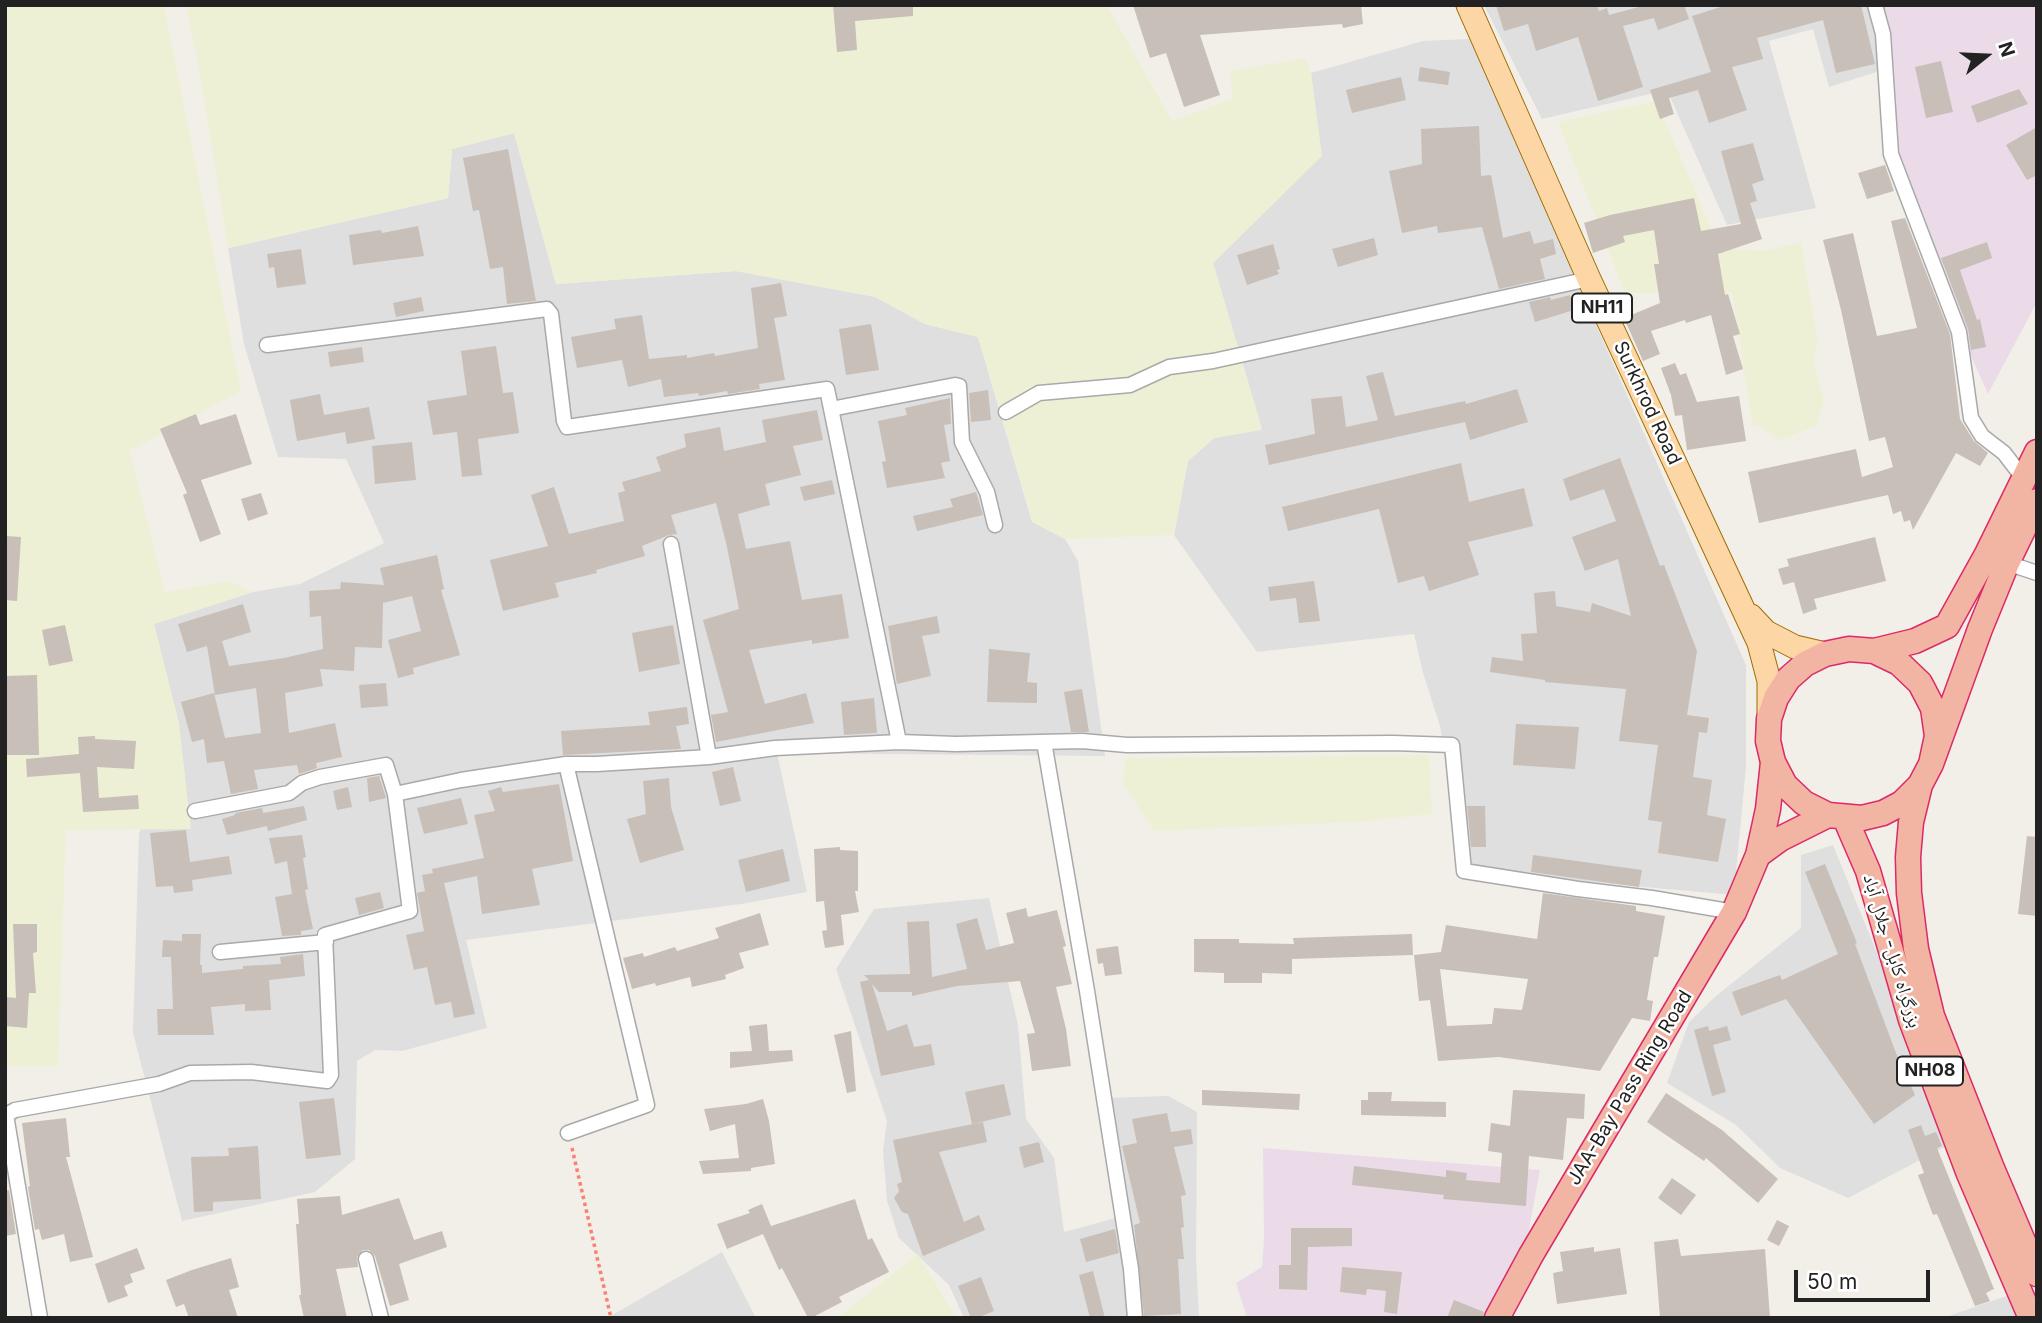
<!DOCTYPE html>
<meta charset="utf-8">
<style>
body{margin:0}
#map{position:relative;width:2042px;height:1323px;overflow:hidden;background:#f2efe9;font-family:Inter,sans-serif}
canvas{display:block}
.frame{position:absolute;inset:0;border:7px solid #222;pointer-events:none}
.north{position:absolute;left:1951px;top:21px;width:70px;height:70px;-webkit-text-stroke:5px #fff;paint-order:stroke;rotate:72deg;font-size:19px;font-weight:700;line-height:28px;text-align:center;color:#222}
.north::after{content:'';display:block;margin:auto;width:24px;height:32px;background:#222;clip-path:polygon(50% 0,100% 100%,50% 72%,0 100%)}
.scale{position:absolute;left:1794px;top:1270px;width:136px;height:32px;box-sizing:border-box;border:4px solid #222;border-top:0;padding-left:9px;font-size:21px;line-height:24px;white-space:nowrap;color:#222;-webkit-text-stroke:5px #fff;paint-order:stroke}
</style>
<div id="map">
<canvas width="2042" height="1323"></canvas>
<div class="frame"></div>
<div class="north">N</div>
<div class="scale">50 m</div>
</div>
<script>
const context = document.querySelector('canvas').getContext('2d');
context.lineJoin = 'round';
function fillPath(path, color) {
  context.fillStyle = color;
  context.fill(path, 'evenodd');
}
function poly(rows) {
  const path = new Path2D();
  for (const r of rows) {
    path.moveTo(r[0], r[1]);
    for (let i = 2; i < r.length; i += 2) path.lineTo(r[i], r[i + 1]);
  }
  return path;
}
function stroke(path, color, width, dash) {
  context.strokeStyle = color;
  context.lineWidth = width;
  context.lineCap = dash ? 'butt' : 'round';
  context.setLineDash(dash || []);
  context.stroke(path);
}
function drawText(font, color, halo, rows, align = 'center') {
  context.font = font + ' Inter,"Noto Naskh Arabic",sans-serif';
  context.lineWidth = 5;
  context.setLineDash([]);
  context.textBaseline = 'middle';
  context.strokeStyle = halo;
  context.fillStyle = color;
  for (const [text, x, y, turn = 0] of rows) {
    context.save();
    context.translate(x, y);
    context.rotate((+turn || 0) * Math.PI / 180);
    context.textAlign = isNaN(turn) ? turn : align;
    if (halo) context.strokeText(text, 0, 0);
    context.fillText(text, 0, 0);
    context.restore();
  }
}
const residential = poly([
 [1484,5,1867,5,1883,70,1829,87,1813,29,1769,41,1816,208,1727,225,1667,90,1542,119],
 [1470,39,1746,665,1746,766,1734,895,1464,871,1440,726,1423,673,1414,634,1257,652,1174,535,1188,461,1214,438,1262,429,1213,263,1321,156,1311,73,1423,41],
 [514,133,556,284,736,271,876,297,925,324,978,337,1032,522,1065,539,1078,561,1105,756,777,753,807,892,741,904,466,940,487,1028,402,1051,375,1050,357,1061,355,1159,315,1192,182,1221,133,1033,139,834,179,724,154,624,253,592,300,584,384,543,346,459,278,457,244,344,228,248,448,198,452,149],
 [1833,845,1954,1142,1848,1198,1780,1168,1736,1125,1667,1083,1689,1022,1716,996,1801,928,1801,855],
 [989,898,1018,1025,1026,1119,1054,1158,1064,1232,1116,1218,1104,1098,1168,1096,1197,1112,1196,1257,1199,1318,964,1318,949,1285,899,1238,887,1201,883,1150,887,1121,836,969,874,909],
 [722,1252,756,1318,607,1318],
 [2012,1294,2022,1318,1943,1318]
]);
const industrial = poly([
 [1880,5,2037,5,2037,302,1988,394,1960,331,1890,141],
 [1263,1148,1540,1170,1524,1256,1491,1318,1247,1318,1236,1283,1262,1267,1264,1238]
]);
const farmland = poly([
 [5,5,164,5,241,391,130,451,165,592,228,581,253,592,154,624,179,724,191,829,66,830,58,1066,5,1066],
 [186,5,1107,5,1172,121,1232,99,1230,71,1305,58,1311,73,1322,156,1213,263,1262,430,1214,438,1188,461,1174,535,1065,539,1033,522,978,337,925,324,875,297,736,271,556,284,514,133,452,149,448,198,228,248,200,75],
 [1656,101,1720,248,1764,251,1801,242,1818,343,1814,354,1815,368,1824,400,1817,425,1781,440,1756,425,1753,427,1732,293,1625,293,1558,122],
 [1429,755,1432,814,1355,822,1154,831,1123,784,1126,758],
 [918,1254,956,1318,837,1318]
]);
const building = poly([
 [833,5,913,5,913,16,855,21,857,50,837,52],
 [1133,5,1361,5,1363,24,1343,28,1342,24,1200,35,1220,95,1184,107,1166,53,1150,58],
 [1496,5,1597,5,1599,11,1607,8,1609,15,1646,5,1684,5,1689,19,1658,30,1654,18,1623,26,1643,87,1598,101,1578,37,1536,51,1528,24,1504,31],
 [1727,5,1861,5,1875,64,1836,73,1823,20,1757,38,1763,59,1732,67,1747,110,1709,123,1698,90,1669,98,1674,114,1660,119,1650,90,1711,72,1692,16],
 [1941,61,1953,112,1926,118,1915,67],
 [1420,67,1450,72,1448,85,1418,81],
 [1401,77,1406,100,1352,113,1346,90],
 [2019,89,2028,104,1977,123,1971,106],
 [1479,126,1481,176,1491,175,1503,238,1530,231,1534,244,1553,239,1556,254,1540,259,1545,279,1499,289,1482,227,1438,233,1437,226,1402,233,1389,171,1422,164,1421,129],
 [2037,127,2037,175,2027,180,2006,145],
 [1753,143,1764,180,1752,184,1757,201,1750,203,1762,239,1718,254,1725,295,1728,294,1740,334,1733,336,1743,369,1726,375,1711,315,1686,323,1685,320,1651,331,1660,354,1643,361,1624,318,1660,303,1654,264,1659,264,1654,230,1623,236,1625,242,1593,253,1584,223,1610,215,1694,198,1701,231,1741,224,1721,151],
 [508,149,536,301,507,304,503,267,490,269,479,210,473,211,463,158],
 [1885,165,1894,191,1867,199,1858,173],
 [1905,218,1950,334,1960,419,1974,441,1988,453,1980,466,1956,453,1913,530,1910,520,1904,522,1901,511,1893,514,1888,495,1759,523,1748,472,1856,449,1862,477,1893,467,1885,437,1869,441,1841,310,1823,240,1853,233,1877,336,1917,328,1891,221],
 [418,226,424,256,353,265,349,235,381,230,382,233],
 [1374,238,1378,255,1338,267,1332,249],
 [1987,242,1992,258,1960,270,1977,320,1980,319,1986,347,1971,350,1968,329,1941,258],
 [1273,244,1280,269,1277,270,1279,274,1247,285,1237,255],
 [301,249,306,284,277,288,274,267,269,268,267,254],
 [781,283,787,316,774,318,785,380,759,384,760,389,728,394,727,391,699,396,698,393,664,397,661,379,628,387,622,360,577,368,571,337,616,329,614,319,642,315,649,359,687,355,687,358,714,353,715,356,758,348,751,288],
 [1570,295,1574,310,1535,322,1529,302,1550,297,1551,300],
 [421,297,424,311,396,317,393,303],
 [871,324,879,370,846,375,839,329],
 [496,346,503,393,513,392,519,433,478,439,482,475,462,477,457,432,433,435,427,401,467,395,461,351],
 [362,347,364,362,330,367,328,352],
 [1675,363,1680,375,1686,373,1697,402,1739,396,1746,441,1687,450,1682,415,1675,416,1671,395,1661,368],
 [1383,372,1395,416,1465,401,1466,404,1517,389,1528,422,1470,440,1465,422,1269,465,1265,445,1315,434,1311,399,1342,396,1346,427,1378,420,1366,376],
 [988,390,991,420,971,422,969,393],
 [320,394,324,415,369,407,375,439,347,444,345,432,297,441,290,400],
 [950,398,951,424,944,425,950,461,941,463,945,478,887,488,882,462,886,461,878,421,907,415,905,408],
 [817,410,823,440,793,446,801,475,765,484,770,505,738,514,746,549,790,541,802,600,842,594,849,638,812,644,812,640,749,650,765,704,806,693,814,723,716,742,711,715,728,712,703,620,739,609,727,547,716,503,671,515,677,534,669,535,642,546,645,556,596,570,597,573,555,583,559,597,503,611,490,560,548,546,531,495,554,487,569,534,624,521,618,493,625,491,622,482,661,471,656,457,686,447,684,434,720,427,724,451,766,442,762,420],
 [196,414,200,425,236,414,252,464,201,480,221,534,200,542,183,495,187,493,160,429],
 [412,442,416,480,375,484,372,446],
 [1620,458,1660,566,1664,565,1697,651,1687,715,1709,718,1707,733,1699,732,1693,777,1712,780,1707,815,1726,819,1718,862,1658,853,1662,822,1648,820,1658,745,1619,741,1626,689,1545,682,1545,680,1490,672,1492,657,1523,661,1521,634,1537,633,1534,593,1555,591,1556,606,1590,612,1592,603,1631,616,1618,559,1585,571,1572,537,1616,521,1604,489,1570,501,1563,479],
 [1461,463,1469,502,1524,488,1533,526,1468,542,1479,575,1429,591,1424,576,1398,583,1379,509,1288,531,1282,507],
 [832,480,835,494,804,501,800,487],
 [976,492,983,515,917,531,913,516,953,507,950,499],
 [261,493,268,514,248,521,241,499],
 [5,536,21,537,17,601,5,600],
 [1875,537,1886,581,1814,599,1817,609,1803,614,1794,582,1783,585,1778,569,1789,566,1787,559],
 [437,555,444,589,441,590,460,655,413,668,414,674,398,678,388,640,421,631,412,596,383,603,382,648,355,647,354,671,320,669,323,686,285,693,289,733,335,723,342,757,316,763,317,768,299,774,297,765,254,770,258,789,231,794,224,761,207,763,204,739,192,742,181,702,214,693,225,738,261,733,256,688,215,695,207,646,187,652,178,624,243,604,251,632,222,641,229,666,284,658,323,649,321,616,310,617,309,591,340,589,341,582,384,585,380,568],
 [1314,581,1320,621,1299,623,1296,598,1270,601,1268,587],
 [937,616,940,633,922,636,931,676,897,684,888,626],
 [65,625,73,661,49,666,42,630],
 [673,625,680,664,639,672,632,633],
 [989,649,1030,653,1027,682,1037,683,1037,703,987,702],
 [37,675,39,755,5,755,5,676],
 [386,683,388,706,361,708,359,685],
 [1082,689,1089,732,1071,732,1064,692],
 [874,698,877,733,844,735,841,702],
 [687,707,689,724,676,726,681,749,563,755,561,731,650,725,648,712],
 [1516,724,1579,727,1575,769,1513,765],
 [95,736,95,739,136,741,134,769,97,767,99,798,138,795,139,809,83,812,80,773,27,777,26,759,79,754,78,737],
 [733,767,741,801,720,806,712,772],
 [379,776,386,798,369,802,367,778],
 [669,778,671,807,684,850,640,863,627,819,646,814,643,781],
 [559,784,573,861,532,869,540,905,482,914,477,876,444,883,475,1014,454,1018,451,1002,435,1005,427,967,414,970,406,935,424,931,417,893,425,891,422,875,433,873,432,869,484,858,474,815,495,811,488,791,501,787,503,792],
 [348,787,352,807,337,810,333,791],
 [461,798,468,824,424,834,417,808],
 [304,806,307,820,268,831,267,826,227,835,222,819,235,815,235,813,262,808,263,813],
 [1467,806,1485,806,1486,847,1471,847],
 [186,830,190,862,229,856,232,874,192,880,193,891,174,893,173,886,156,887,150,833],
 [302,835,306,857,303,858,308,889,305,890,313,929,301,931,301,935,282,936,275,897,292,894,287,861,275,864,269,838],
 [2027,836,2037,837,2037,916,2018,914],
 [840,847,840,850,858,851,858,891,855,891,859,912,841,915,844,945,825,948,822,931,827,930,824,901,816,902,814,849],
 [783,849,790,881,746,892,738,860],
 [1533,855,1642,870,1639,887,1531,872],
 [1825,864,1857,943,1855,944,1896,1053,1915,1095,1874,1124,1786,999,1741,1016,1732,992,1780,975,1782,980,1838,954,1805,872],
 [380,892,384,908,359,915,355,898],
 [1543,893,1636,906,1636,911,1665,916,1658,957,1654,957,1647,1000,1653,1001,1650,1021,1632,1018,1600,1071,1499,1057,1438,1061,1430,1000,1419,1001,1414,955,1441,952,1446,925,1537,939],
 [1440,969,1528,979,1522,1010,1494,1008,1492,1024,1447,1026],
 [1026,908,1028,917,1057,910,1066,946,1063,947,1072,984,1056,987,1066,1029,1071,1066,1032,1071,1027,1034,1035,1033,1020,981,957,986,912,996,912,992,879,992,872,984,887,1031,907,1024,914,1047,931,1044,935,1065,881,1076,860,982,869,980,864,975,910,974,907,922,929,921,932,977,967,969,956,924,977,918,986,950,1014,943,1006,913],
 [760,913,769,945,739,953,744,968,725,975,726,979,692,987,690,977,656,986,655,983,632,989,623,958,643,953,644,957,675,947,677,951,719,938,715,928],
 [13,924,37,924,37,952,33,953,36,993,29,993,27,1028,5,1026,5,997,16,998],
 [182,934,201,934,200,965,202,965,202,973,243,969,243,966,281,964,280,957,303,954,305,976,269,980,271,1010,245,1011,245,1004,211,1007,214,1035,158,1035,157,1009,173,1009,171,957,162,957,163,940,182,941],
 [1412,934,1413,955,1292,959,1292,974,1262,973,1262,983,1224,983,1224,973,1194,972,1194,939,1239,939,1239,943,1294,944,1293,938],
 [1118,946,1122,974,1105,976,1103,963,1098,964,1096,949],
 [767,1024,769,1051,792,1050,793,1061,730,1068,730,1052,752,1051,749,1026],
 [1708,1026,1709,1031,1727,1026,1731,1040,1713,1045,1726,1092,1712,1096,1694,1030],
 [851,1031,856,1091,847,1093,834,1035],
 [1004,1084,1011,1115,972,1124,965,1092],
 [1202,1090,1300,1094,1299,1110,1202,1105],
 [1513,1090,1585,1094,1584,1119,1567,1118,1563,1160,1529,1156,1526,1206,1443,1199,1444,1195,1352,1185,1354,1166,1446,1177,1446,1170,1467,1173,1466,1180,1500,1183,1502,1153,1488,1151,1491,1123,1510,1126],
 [1368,1092,1392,1092,1391,1101,1446,1102,1446,1117,1361,1115,1361,1100,1368,1100],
 [1666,1093,1722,1130,1778,1179,1758,1203,1706,1158,1704,1161,1647,1122],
 [334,1098,341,1155,306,1159,299,1102],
 [763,1099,769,1121,775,1164,751,1168,751,1171,703,1174,699,1161,739,1158,735,1124,710,1131,704,1109,746,1104],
 [1167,1113,1171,1132,1191,1129,1193,1144,1174,1147,1186,1195,1181,1196,1184,1227,1181,1228,1184,1259,1178,1259,1181,1314,1144,1316,1134,1225,1140,1223,1122,1146,1137,1143,1132,1119],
 [66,1118,70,1157,66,1157,93,1257,70,1262,64,1234,42,1240,39,1229,35,1230,28,1187,30,1186,22,1123],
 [983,1122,987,1142,939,1152,964,1222,979,1215,985,1230,923,1256,908,1214,902,1212,894,1198,899,1191,897,1184,902,1182,893,1140],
 [1921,1125,1925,1136,1936,1132,1942,1146,1937,1148,1994,1289,1986,1293,1990,1301,1975,1306,1937,1214,1933,1215,1918,1175,1924,1173,1908,1130],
 [1039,1142,1044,1162,1024,1168,1019,1147],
 [258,1146,261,1199,213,1202,213,1211,194,1212,191,1157,229,1156,228,1148],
 [1672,1178,1696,1195,1681,1215,1658,1198],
 [9,1190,16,1234,5,1236,5,1191],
 [340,1196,342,1215,399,1198,414,1240,442,1231,447,1247,399,1264,409,1300,390,1306,375,1256,369,1250,363,1250,357,1257,358,1267,336,1269,347,1318,304,1318,299,1295,301,1295,296,1224,299,1224,297,1199],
 [855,1199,868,1240,872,1238,889,1272,839,1297,842,1302,811,1318,808,1318,782,1268,779,1270,763,1234,727,1249,717,1224,750,1213,748,1210,762,1204,771,1226],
 [1777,1220,1789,1226,1779,1246,1767,1240],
 [1291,1228,1352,1228,1352,1246,1308,1247,1307,1290,1279,1289,1279,1265,1291,1265],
 [1115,1229,1119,1253,1086,1262,1080,1239],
 [1678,1239,1681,1256,1765,1249,1770,1318,1660,1318,1654,1242],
 [1594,1247,1594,1252,1620,1248,1627,1294,1557,1304,1553,1273,1563,1271,1560,1252],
 [137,1248,145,1269,130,1274,133,1282,124,1286,128,1296,108,1303,95,1264],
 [231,1258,239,1287,229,1290,238,1318,189,1318,184,1304,176,1307,166,1280,192,1270],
 [1342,1267,1402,1272,1397,1314,1384,1312,1386,1291,1367,1289,1366,1295,1340,1292],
 [1093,1271,1105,1318,1090,1318,1079,1275],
 [981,1277,994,1311,977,1318,971,1318,958,1286],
 [1454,1300,1484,1312,1482,1318,1447,1318]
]);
const path = poly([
 [572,1148,611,1318]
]);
const minor = poly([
 [1875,5,1883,34,1891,154,1959,332,1971,418,1982,436,2004,453,2024,479],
 [267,345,547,309,551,314,564,421,567,427,827,389,899,742],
 [831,409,955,385,959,386,962,442,987,492,995,525],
 [1006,412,1039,393,1130,385,1169,367,1213,361,1589,279],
 [671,544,709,757],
 [2007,563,2037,573],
 [1044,742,1087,991,1131,1269,1135,1318],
 [566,764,647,1105,568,1133],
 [395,794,461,780,566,764,597,764,709,757,775,748,899,742,956,744,1082,741,1127,745,1393,743,1452,745,1464,871,1578,889,1652,898,1734,912],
 [220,952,326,942],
 [366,1259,381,1318],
 [40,1318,6,1115,15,1110,159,1084,190,1073,251,1072,327,1081,331,1075,325,935,410,911,395,794,386,765,320,777,302,783,289,793,195,811]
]);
const primary = poly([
 [1468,5,1589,279,1759,643,1769,681,1769,718],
 [1751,616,1766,632,1795,647,1825,654]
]);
const trunk = poly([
 [1874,651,1915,641,1947,626,1987,554,2037,452],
 [1931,764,1937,736,1933,708,1920,683,1899,663,1874,651,1849,649,1825,654,1805,664,1788,679,1776,698,1769,719,1768,741,1773,762,1785,785,1804,803,1828,815,1862,818,1883,813,1902,803,1920,785,1931,764,1980,629,2007,563,2037,501],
 [1920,785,1911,822,1908,857,1909,893,1916,949,1932,1016,1991,1166,2037,1274],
 [1845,818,1868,871,1911,1020,1969,1174,2031,1318],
 [1758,855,1780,839,1828,815],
 [1497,1318,1531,1255,1734,912,1758,855,1768,809,1773,762]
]);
const shields = [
 [1602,308,60],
 [1930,1071,66]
];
const shieldNames = [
 ["NH11",1602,308],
 ["NH08",1930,1071]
];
const streetNames = [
 ["Surkhrod Road",1647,403,65],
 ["بزرگراه کابل- جلال آباد",1892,951,73],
 ["JAA-Bay Pass Ring Road",1630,1088,-59]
];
fillPath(residential, '#e0dfdf');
fillPath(industrial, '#ebdbe8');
fillPath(farmland, '#eef0d5');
fillPath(building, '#c7bfb8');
stroke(minor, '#a9a9a9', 17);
stroke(primary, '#a06b00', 25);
stroke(trunk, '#dc2a67', 27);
stroke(path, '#fa8072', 3.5, [3.5, 3.5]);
stroke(minor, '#fff', 14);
stroke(primary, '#fcd6a4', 23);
stroke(trunk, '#f2b4a3', 24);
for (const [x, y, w] of shields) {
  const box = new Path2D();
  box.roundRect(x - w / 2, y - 14.5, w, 29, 5);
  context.fillStyle = '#fff';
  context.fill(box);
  stroke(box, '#222', 2);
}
drawText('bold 18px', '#222', null, shieldNames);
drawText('19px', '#222', '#fff', streetNames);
</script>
